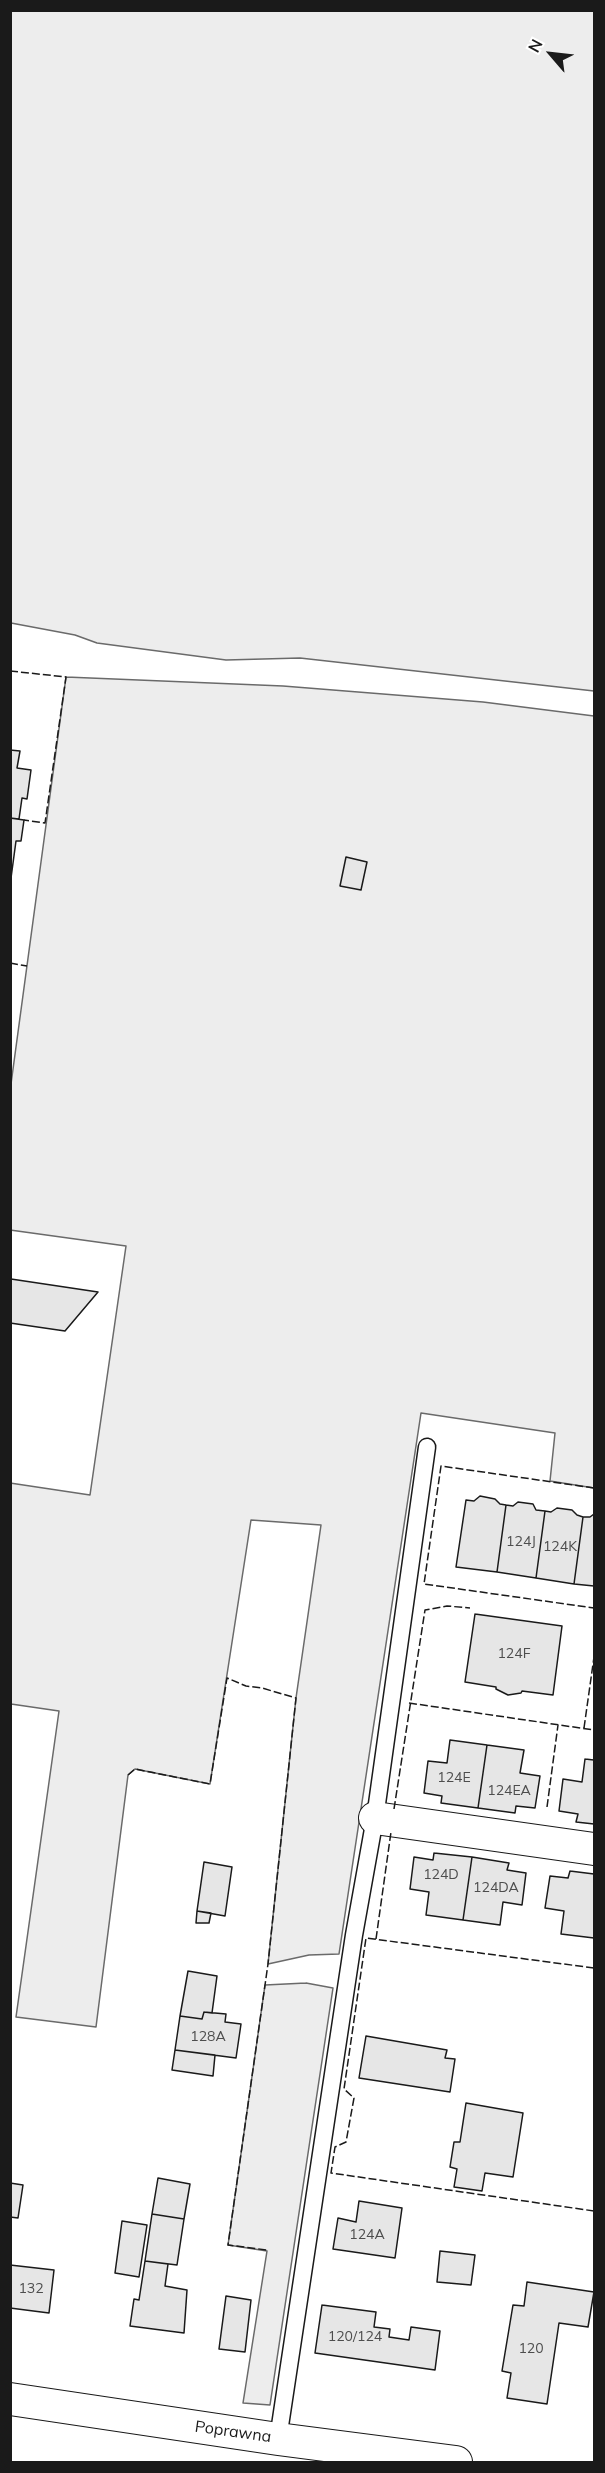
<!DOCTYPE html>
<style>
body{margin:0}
#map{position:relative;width:605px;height:2473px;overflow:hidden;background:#fff;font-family:Mulish,sans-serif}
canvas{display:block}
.frame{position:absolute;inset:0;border:12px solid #1a1a1a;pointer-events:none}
.north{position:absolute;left:521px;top:24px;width:60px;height:60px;-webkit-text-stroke:4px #fff;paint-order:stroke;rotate:298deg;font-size:16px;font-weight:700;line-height:24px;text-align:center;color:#1a1a1a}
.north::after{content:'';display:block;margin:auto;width:21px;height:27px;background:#1a1a1a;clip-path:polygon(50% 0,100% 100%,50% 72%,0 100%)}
</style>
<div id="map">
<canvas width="605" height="2473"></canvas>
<div class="frame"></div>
<div class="north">N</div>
</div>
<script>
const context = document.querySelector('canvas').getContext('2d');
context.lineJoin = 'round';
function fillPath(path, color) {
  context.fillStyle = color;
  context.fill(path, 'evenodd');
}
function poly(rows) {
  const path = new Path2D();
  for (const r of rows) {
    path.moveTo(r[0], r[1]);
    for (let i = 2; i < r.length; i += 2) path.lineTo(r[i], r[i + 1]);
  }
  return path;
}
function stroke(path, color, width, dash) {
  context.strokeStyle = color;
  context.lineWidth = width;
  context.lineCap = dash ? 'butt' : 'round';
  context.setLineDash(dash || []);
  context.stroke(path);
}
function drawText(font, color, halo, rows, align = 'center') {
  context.font = font + ' Mulish,sans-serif';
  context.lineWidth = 4.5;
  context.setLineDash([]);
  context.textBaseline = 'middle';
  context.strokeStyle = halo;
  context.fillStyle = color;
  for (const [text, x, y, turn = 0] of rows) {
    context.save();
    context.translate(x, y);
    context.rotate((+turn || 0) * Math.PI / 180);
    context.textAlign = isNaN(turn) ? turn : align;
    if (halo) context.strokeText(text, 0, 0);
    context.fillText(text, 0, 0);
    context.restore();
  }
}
const green = poly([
 [10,11,594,11,594,691,300,658,226,660,97,643,75,635,11,623,10,11],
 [66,677,283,686,483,702,594,716,594,1488,550,1481,555,1433,421,1413,339,1954,309,1955,268,1964,296,1698,321,1525,251,1520,210,1784,135,1769,128,1775,96,2027,16,2017,59,1711,11,1704,10,1483,90,1495,126,1246,10,1230,11,1084,66,677],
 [306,1983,333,1988,270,2405,243,2403,267,2251,228,2245,265,1985,306,1983]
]);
const building = poly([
 [10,750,20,751,17,768,31,770,27,799,22,798,19,819,10,818,10,750],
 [10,818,24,820,21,841,16,841,11,878,10,818],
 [346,857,367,862,361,890,340,886,346,857],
 [11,1279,98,1292,65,1331,10,1323,11,1279],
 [480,1496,495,1499,500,1504,506,1505,497,1572,456,1567,466,1500,474,1501,480,1496],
 [518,1502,533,1504,536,1510,545,1511,536,1578,497,1572,506,1505,513,1506,518,1502],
 [557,1508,572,1510,577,1515,583,1517,574,1584,536,1578,545,1511,551,1512,557,1508],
 [594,1514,594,1586,574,1584,583,1517,590,1517,594,1514],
 [475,1614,562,1626,553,1695,522,1691,521,1693,508,1695,496,1689,496,1687,465,1682,475,1614],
 [450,1740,487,1745,478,1808,441,1803,442,1796,424,1793,428,1761,447,1763,450,1740],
 [487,1745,524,1750,520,1773,540,1776,535,1808,516,1806,515,1813,478,1808,487,1745],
 [585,1759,594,1760,594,1824,576,1822,578,1814,559,1811,563,1779,582,1782,585,1759],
 [434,1853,472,1857,463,1920,426,1915,429,1892,410,1889,414,1857,433,1860,434,1853],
 [472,1857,509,1863,507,1870,526,1873,522,1905,503,1902,500,1925,463,1920,472,1857],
 [204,1862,232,1867,225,1916,197,1911,204,1862],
 [570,1871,594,1874,594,1938,561,1934,564,1911,545,1908,550,1876,568,1878,570,1871],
 [197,1911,211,1913,209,1923,196,1923,197,1911],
 [188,1971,217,1976,212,2013,204,2012,202,2019,180,2016,188,1971],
 [204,2012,226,2014,225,2022,241,2024,236,2058,175,2050,180,2016,202,2019,204,2012],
 [366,2036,447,2050,445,2058,455,2059,450,2092,359,2078,366,2036],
 [175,2050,215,2055,213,2076,172,2070,175,2050],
 [466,2103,523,2113,513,2177,485,2173,482,2191,454,2187,457,2169,450,2167,454,2142,460,2142,466,2103],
 [158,2178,190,2184,184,2219,152,2214,158,2178],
 [10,2183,23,2185,18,2218,10,2217,10,2183],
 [359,2201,402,2208,395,2258,333,2249,338,2218,356,2222,359,2201],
 [152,2214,184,2219,177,2265,145,2261,152,2214],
 [122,2221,147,2225,139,2277,115,2273,122,2221],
 [440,2251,475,2255,471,2285,437,2282,440,2251],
 [145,2261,168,2264,165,2286,187,2290,184,2333,130,2326,134,2299,139,2300,145,2261],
 [10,2265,54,2270,49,2313,10,2308,10,2265],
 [527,2282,594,2292,588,2327,559,2323,547,2404,507,2398,511,2373,502,2371,513,2305,524,2306,527,2282],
 [226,2296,251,2300,245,2352,219,2349,226,2296],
 [322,2305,376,2312,374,2327,390,2329,389,2337,409,2340,411,2327,440,2331,435,2370,315,2353,322,2305]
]);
const lane = poly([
 [278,2439,354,1935,375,1818,427,1447]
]);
const street = poly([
 [375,1818,594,1849],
 [10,2399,278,2439,456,2462]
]);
const fence = poly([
 [10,671,66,677,45,823,24,820],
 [10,963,27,966],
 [594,1488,441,1466,424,1584,594,1608],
 [409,1703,594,1730],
 [584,1728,594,1657],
 [128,1775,135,1769,210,1784,227,1678,246,1686,262,1688,296,1698,268,1964,228,2245,267,2250],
 [547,1807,558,1725],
 [394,1809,425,1610,447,1606,470,1608],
 [376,1939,391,1832],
 [594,1968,366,1938,344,2089,354,2098,346,2142,335,2147,331,2173,594,2211]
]);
const numberNames = [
 ["124J",521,1542],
 ["124K",560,1547],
 ["124F",514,1654],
 ["124E",454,1778],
 ["124EA",509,1791],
 ["124D",441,1875],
 ["124DA",496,1888],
 ["128A",208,2037],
 ["124A",367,2235],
 ["132",31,2289],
 ["120/124",355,2337],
 ["120",531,2349]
];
const streetNames = [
 ["Poprawna",233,2432,8]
];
fillPath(green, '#ededed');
stroke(green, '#6a6a6a', 1.5);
fillPath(building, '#e6e6e6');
stroke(building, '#1a1a1a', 1.5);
stroke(lane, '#1a1a1a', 19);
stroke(street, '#1a1a1a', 34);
stroke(lane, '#fff', 16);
stroke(street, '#fff', 32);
stroke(fence, '#1a1a1a', 1.5, [8, 3]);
drawText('14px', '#4d4d4d', null, numberNames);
drawText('16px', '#1a1a1a', '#fff', streetNames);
</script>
